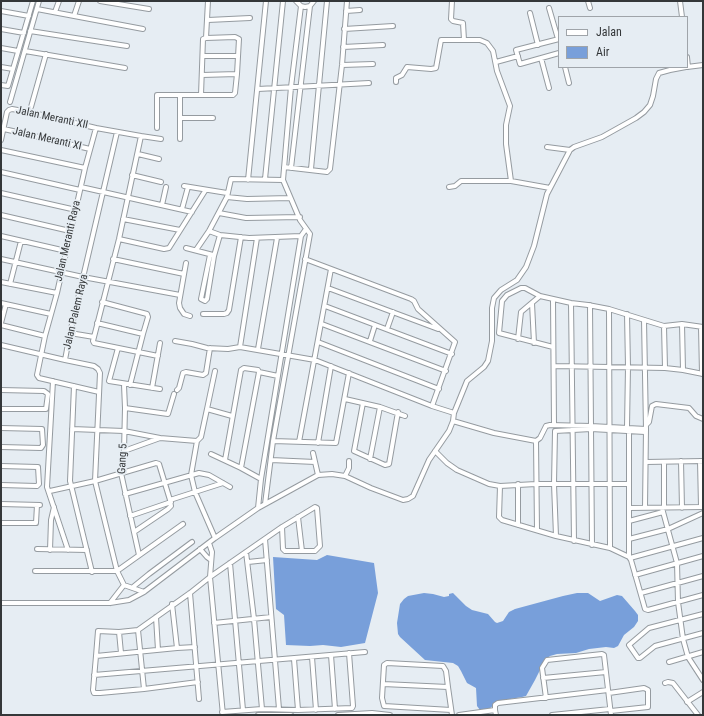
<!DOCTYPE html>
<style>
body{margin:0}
#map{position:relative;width:704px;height:716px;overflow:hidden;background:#e6edf3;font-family:"Roboto Condensed",sans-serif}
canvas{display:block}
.frame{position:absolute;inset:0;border:2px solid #343739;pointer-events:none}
.legend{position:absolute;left:558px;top:16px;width:130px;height:52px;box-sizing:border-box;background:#e6edf3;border:1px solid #9fa4a9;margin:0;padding:5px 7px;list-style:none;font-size:12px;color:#343739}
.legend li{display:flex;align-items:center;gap:8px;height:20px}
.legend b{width:20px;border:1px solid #9fa4a9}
</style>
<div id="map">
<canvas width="704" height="716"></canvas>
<div class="frame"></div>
<ul class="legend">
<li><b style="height:5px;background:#fff"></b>Jalan</li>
<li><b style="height:11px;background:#789fda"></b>Air</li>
</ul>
</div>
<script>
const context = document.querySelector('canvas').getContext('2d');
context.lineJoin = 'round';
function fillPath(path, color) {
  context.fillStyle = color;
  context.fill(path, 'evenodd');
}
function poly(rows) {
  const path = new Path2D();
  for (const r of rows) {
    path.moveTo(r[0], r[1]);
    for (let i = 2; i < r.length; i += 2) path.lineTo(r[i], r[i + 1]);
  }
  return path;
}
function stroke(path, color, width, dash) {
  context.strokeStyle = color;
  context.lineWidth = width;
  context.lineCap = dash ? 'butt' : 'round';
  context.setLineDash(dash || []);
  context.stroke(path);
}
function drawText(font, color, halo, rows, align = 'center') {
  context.font = font + ' "Roboto Condensed",sans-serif';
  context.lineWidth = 3.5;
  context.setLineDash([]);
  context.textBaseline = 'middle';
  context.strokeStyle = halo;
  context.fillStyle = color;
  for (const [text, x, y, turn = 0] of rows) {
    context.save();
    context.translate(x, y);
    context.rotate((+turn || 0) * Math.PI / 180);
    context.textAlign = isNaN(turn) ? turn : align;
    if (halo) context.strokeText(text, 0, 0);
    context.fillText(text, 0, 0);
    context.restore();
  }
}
const water = poly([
 [327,555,374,563,378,593,365,643,341,647,323,645,310,646,286,645,284,615,276,609,273,557,317,560],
 [424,593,433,594,444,597,449,596,449,594,453,593,466,606,472,610,488,614,495,622,497,623,503,621,509,612,515,609,563,596,577,593,588,593,600,601,617,595,622,596,635,611,638,615,638,621,634,627,624,635,618,646,614,648,606,647,589,649,576,653,557,654,550,656,545,660,535,680,526,696,522,697,499,701,489,709,480,710,477,706,476,688,467,683,461,671,458,666,453,663,425,660,400,637,398,634,397,623,400,604,404,599,408,596]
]);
const minor = poly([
 [100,1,149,9],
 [296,1,301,6,305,7,310,6,314,1],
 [452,1,451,19,453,21,463,23,464,40,480,40,487,43,493,51,497,71,510,106,506,125,506,144,511,181],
 [588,1,590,8],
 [680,1,682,17],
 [549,8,558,39],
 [37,9,143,29],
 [1,11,29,16],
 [346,11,360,10],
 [55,12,59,1],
 [530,13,538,45],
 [74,16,79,1],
 [208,20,250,18],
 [1,29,24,33],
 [344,29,393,26],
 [30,31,127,46],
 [206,38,203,39,201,95,233,95,235,93,237,74,239,39,235,37,206,38,208,1],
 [559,39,516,50,520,64,559,53],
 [343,47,383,45],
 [1,48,18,51],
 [25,51,125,68],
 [203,56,238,56],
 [687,57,688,67],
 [541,58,549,88],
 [496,62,518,56],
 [342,65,373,64],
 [1,67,13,69],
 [565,67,569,83],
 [687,67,703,65],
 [202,75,237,74],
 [396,82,396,78,402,75,407,67,431,69,436,68,441,40,464,40],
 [1,85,8,86,33,1],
 [258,89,369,83],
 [10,102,39,1],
 [31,107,46,54],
 [180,118,213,118],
 [96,128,85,168,57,293,45,336,37,375,39,378,99,392],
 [157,128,157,95,180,95],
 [4,129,90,149],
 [117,132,70,333,65,360,94,366,98,369,100,373,95,481,117,571,124,585],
 [180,139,180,95,201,95],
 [1,140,7,112,9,110,12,109,29,112,96,128,141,136],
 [547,147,570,150],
 [1,150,85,168],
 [138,154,159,159],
 [284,167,327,172,330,169,342,65,347,1],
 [291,168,310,6],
 [311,169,327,1],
 [1,172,80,190],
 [132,175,161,182],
 [265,179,283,1],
 [248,180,266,1],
 [184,186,227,193],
 [81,187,192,212],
 [449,187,455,186,461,181,511,181,550,188],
 [1,193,76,210],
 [227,197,247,199,290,198],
 [162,205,166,187],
 [182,209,188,187],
 [219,213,246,218,300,217],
 [1,215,70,231],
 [123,219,180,230],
 [209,231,220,235,249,238,301,236],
 [1,236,66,251],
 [257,238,240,347,315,360,432,406,454,413],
 [119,239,164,249,169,248,205,191],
 [186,248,213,255],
 [196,250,209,231,227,197,231,179,283,180],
 [210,255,201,299,205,301,207,299,214,256,220,235],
 [1,259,83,277,180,295],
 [113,259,184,274],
 [305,259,411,299,414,301,418,309,455,342,432,406],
 [186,263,179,303,180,308,184,314,190,316],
 [1,282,57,293],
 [10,284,21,241],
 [328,288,438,329],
 [553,299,554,425],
 [102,302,147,314,148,317,143,334],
 [1,303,51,314],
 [532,303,534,343],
 [571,303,574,541],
 [590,305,591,426],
 [325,306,452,354],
 [609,309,610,548],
 [203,314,224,314,227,313,229,310,241,237],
 [627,314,628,367,627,427],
 [1,323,6,304],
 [97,323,143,334,130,385],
 [322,324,446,371],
 [682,324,683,370],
 [1,325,45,336],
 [664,326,665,368],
 [701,327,702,374],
 [387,329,393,312],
 [70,333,94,337],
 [518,339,521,312,540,296],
 [175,341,192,344,207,348,228,349,240,347],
 [370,341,375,325],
 [318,342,439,389],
 [1,345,65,360],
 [553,347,499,333,502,301,507,295,521,288,525,288,540,296,571,303,588,305,609,309,664,326,682,324,703,327],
 [118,348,109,381,160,389],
 [258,349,277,238],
 [158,356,94,343,93,341,119,239,141,136,161,139],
 [554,366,665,368,683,370,703,374],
 [259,372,278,376],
 [53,381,47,487,68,550],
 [124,385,125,408,124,451,121,473,139,555],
 [74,386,70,481,92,572],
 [152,388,160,343],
 [1,390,44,391,48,394,46,409,1,409],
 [177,390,179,388,183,373,186,372,203,375,206,373,210,348],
 [345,399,380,407,405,416],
 [363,403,354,451,385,465,389,464,398,412],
 [125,408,168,414,174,394],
 [207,409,215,371],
 [453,421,494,433,536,441],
 [646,425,649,422,652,406,656,404,689,408,696,416,703,419],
 [1,428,42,429,43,445,41,448,1,447],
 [72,429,124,431,160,438,124,451],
 [591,429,592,545],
 [629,431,629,557,631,560,645,609,648,610,703,595],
 [160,438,197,441],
 [273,441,336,443,349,373],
 [299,442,331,269],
 [318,443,331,366],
 [435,451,447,463,457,470,489,484,500,486],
 [313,453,318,475],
 [211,454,241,468,261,479],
 [370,459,380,407],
 [225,460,241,370,244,368,258,370,259,372,241,468],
 [271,460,315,462],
 [681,461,682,508],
 [700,461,701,507],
 [646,462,703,461],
 [664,462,664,508],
 [1,466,38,467,39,484,37,486,1,485],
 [345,476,349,468,349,461],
 [518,484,518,525],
 [628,484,536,484,500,486,499,517,502,520,556,536,610,548,629,557],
 [50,491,95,481,156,463,159,464,170,500,171,506,168,509,134,532],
 [125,494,199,473,209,475,230,487],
 [170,500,223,483],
 [1,504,40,505],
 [265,504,273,441,310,234,300,220,283,180,291,87,301,6],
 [258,508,261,479,301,236,306,229],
 [629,508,703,507],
 [645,508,646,429],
 [662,508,677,563,678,602,683,639,688,657,703,680],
 [130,516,171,502],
 [298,517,302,551],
 [629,521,663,512],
 [1,523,36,523,37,505],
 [537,530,536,441,540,438,546,426,550,425,591,426,646,429,644,320],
 [556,536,554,484,555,431,591,429,645,432],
 [215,538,195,492,191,475,197,441,201,437,207,409,232,416],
 [265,539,279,709],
 [629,539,668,529,703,513],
 [209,543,212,552,210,577,223,715],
 [37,549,87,550],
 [200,549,207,557,211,560],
 [50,550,51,520,54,507],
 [246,552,254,619,262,709],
 [630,558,703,538],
 [248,562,267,560],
 [230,563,243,710],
 [35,571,117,571,183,524],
 [635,575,703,556],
 [133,587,149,574,192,542],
 [190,593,199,699],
 [641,593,703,576],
 [1,603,110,603,129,600,144,592,215,538,258,508,318,475,332,474,345,476,371,488,403,500,408,499,413,496,429,460,449,431,453,421,454,413,467,381,484,367,488,361,492,341,492,308,494,298,501,290,517,280,526,267,534,246,547,194,570,150,574,147,602,137,636,118,644,112,650,105,653,96,656,79,659,73,670,70,686,67],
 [110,603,124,585,144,592],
 [172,604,177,648],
 [703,614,649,628,629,645,638,658,640,658,655,646,703,633],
 [156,617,158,650],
 [214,623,271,617],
 [138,630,144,689],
 [119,632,121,653],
 [195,647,177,648,96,656,93,690,94,693,100,693,144,689,198,682],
 [331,655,335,709],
 [96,656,98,631,119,632,138,630,190,593,210,577,282,527,315,507,317,508,320,546,315,551,285,551,283,549,282,527],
 [312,657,316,710],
 [294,659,298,710],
 [669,662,703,652],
 [94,675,365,652],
 [543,678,606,672],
 [665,683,668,682,673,683,698,715],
 [383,684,448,687],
 [609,693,644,688,648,690,648,707,611,711],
 [546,698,542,668,547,660,602,654,604,655,611,715],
 [687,702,703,692],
 [451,710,384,706,382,698,384,665,387,663,443,666,446,671,448,687,452,715],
 [495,710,495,705,498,703,608,690],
 [222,712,262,709,298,710,352,708,353,706,349,653],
 [258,715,291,715],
 [338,715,372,713,390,715],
 [459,715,495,710,496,715],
 [552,715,610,709]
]);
const streetNames = [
 ["Jalan Meranti XII",52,118,12],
 ["Jalan Meranti XI",47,139,13],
 ["Jalan Meranti Raya",68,241,-77],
 ["Jalan Palem Raya",76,312,-77],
 ["Gang 5",123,459,-87]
];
fillPath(water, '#789fda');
stroke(minor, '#959ba0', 6);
stroke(minor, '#fff', 4);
drawText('11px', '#343739', '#e6edf3', streetNames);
</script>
